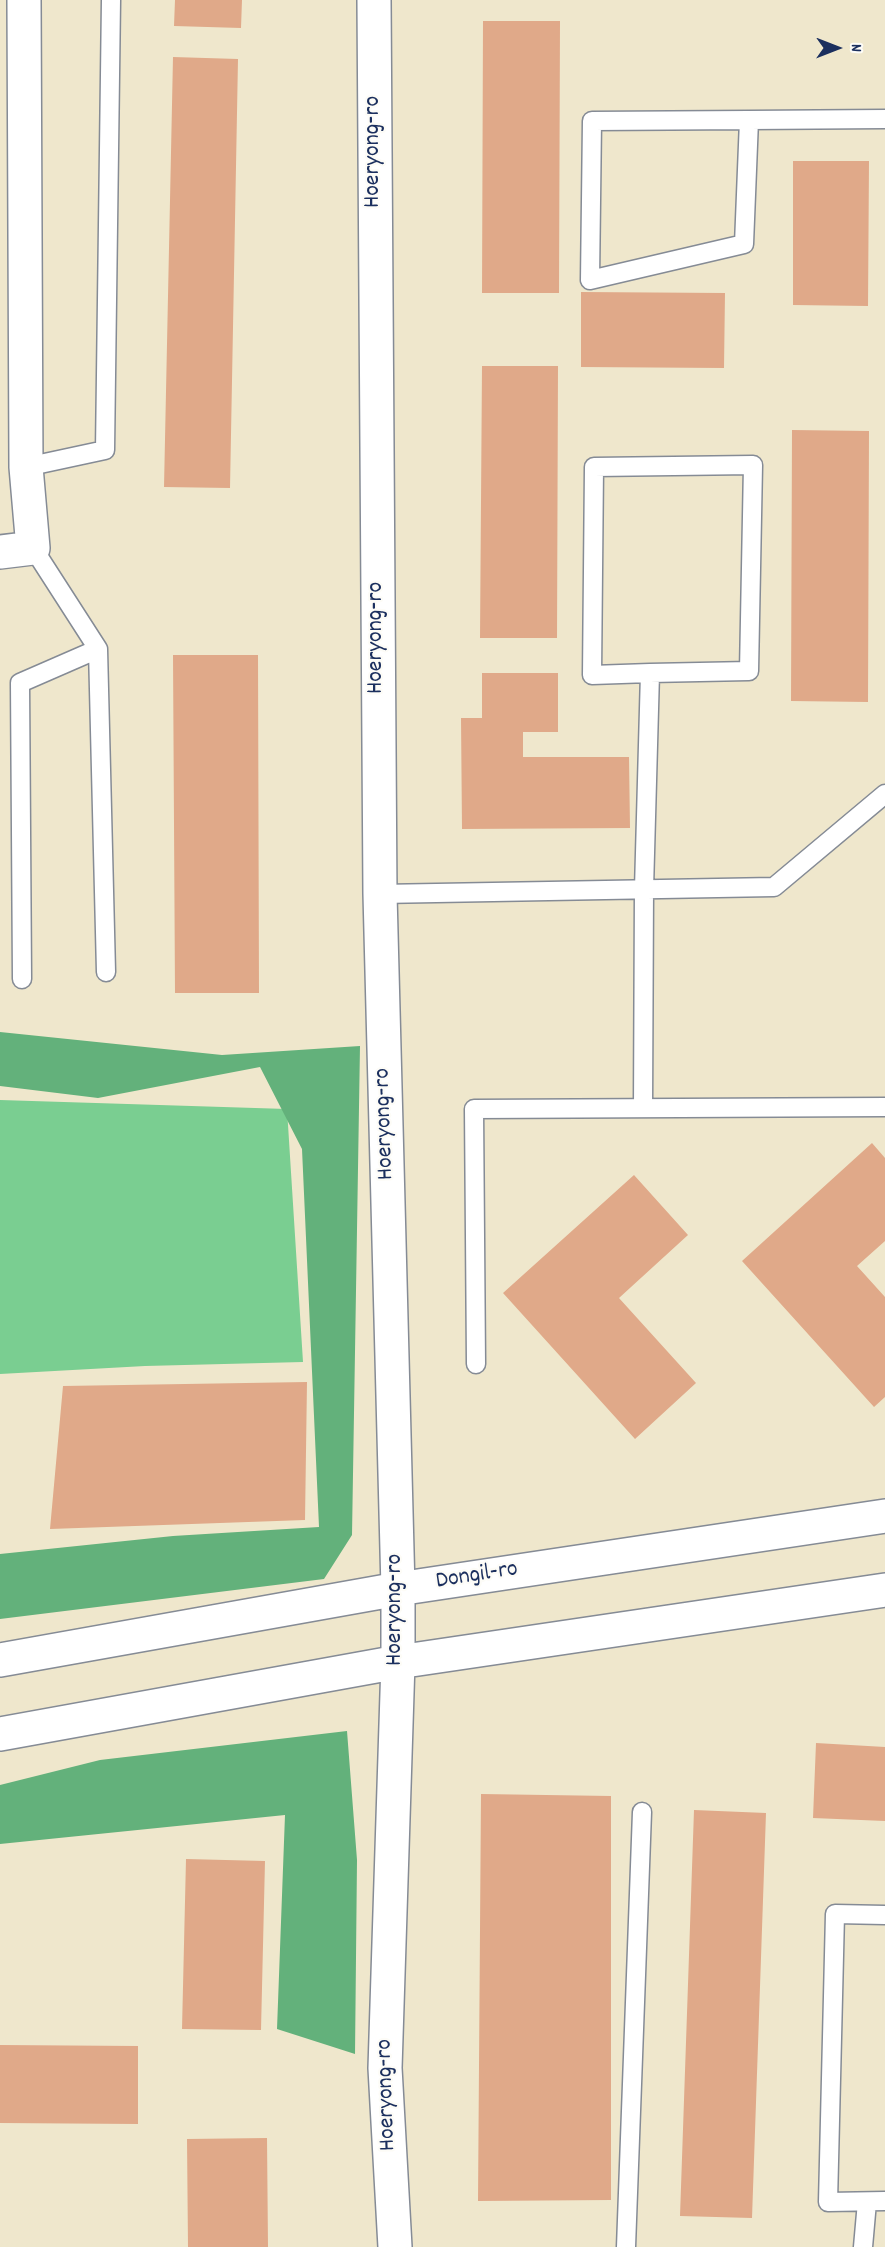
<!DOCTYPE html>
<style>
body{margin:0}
#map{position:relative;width:885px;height:2247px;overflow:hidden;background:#efe7cc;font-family:Dekko,sans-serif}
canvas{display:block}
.north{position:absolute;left:807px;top:18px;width:60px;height:60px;-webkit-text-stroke:4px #fdfcf7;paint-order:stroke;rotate:90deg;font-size:16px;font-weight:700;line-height:24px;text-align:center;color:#1b2f5e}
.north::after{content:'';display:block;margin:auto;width:21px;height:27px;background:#1b2f5e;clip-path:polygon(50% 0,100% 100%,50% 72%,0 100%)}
</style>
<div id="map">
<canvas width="885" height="2247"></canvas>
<div class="north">N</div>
</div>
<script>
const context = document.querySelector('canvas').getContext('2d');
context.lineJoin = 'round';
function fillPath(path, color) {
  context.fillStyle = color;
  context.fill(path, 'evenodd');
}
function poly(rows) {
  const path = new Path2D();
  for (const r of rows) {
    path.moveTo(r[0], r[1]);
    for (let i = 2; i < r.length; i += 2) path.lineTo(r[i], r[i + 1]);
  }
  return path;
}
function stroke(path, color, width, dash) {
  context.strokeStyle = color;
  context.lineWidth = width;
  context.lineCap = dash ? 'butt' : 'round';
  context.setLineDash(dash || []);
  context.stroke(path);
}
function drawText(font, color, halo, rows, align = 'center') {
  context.font = font + ' Dekko,sans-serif';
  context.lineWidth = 4.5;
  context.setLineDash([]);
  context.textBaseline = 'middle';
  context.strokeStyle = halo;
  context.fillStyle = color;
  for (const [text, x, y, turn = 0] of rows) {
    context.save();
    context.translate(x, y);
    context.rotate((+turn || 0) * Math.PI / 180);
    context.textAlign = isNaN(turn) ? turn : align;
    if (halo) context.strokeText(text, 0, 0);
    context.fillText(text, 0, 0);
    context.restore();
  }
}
const green = poly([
 [0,1100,287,1109,303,1362,145,1366,0,1374]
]);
const forest = poly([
 [0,1032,222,1055,360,1046,352,1535,324,1579,0,1619,0,1554,173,1536,319,1527,302,1149,260,1067,98,1098,0,1086],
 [347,1731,357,1860,355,2054,277,2029,285,1815,0,1844,0,1785,100,1760]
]);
const building = poly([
 [175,0,242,0,241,28,174,26],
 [483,21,560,21,559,293,482,293],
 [173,57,238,59,230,488,164,487],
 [793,161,869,161,868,306,793,305],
 [581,292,725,293,724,368,581,367],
 [482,366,558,366,557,638,480,638],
 [792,430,869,431,868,702,791,701],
 [173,655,258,655,259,993,175,993],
 [482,673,558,673,558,732,523,732,523,757,629,757,630,828,462,829,461,718,482,718],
 [872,1143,885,1158,885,1241,857,1266,885,1297,885,1397,874,1407,742,1261],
 [634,1175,688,1235,619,1298,696,1383,635,1439,503,1293],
 [307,1382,305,1520,50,1529,63,1386],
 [816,1743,885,1747,885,1821,813,1818],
 [481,1794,611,1796,611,2200,478,2201],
 [694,1810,766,1813,752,2218,680,2216],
 [186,1859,265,1861,261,2030,182,2029],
 [0,2045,138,2046,138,2124,0,2123],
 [267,2138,268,2247,188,2247,187,2139]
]);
const service = poly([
 [749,120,744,244,590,280,592,121,749,120,885,119],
 [26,467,105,450,111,0],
 [33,548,98,649,106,972],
 [380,894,774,887,885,794],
 [22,979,20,683,98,649],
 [643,1108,644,889,650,673,749,671,753,465,594,467,592,675,650,673],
 [476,1364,474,1109,885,1107],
 [885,1915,835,1914,828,2202,885,2201],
 [626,2247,642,1812],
 [863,2247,867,2202]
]);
const minor = poly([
 [0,552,33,548,26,467,24,0]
]);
const tertiary = poly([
 [374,0,380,894,398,1589,398,1662,385,2068,395,2247],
 [0,1660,398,1589,885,1516],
 [0,1734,398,1662,885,1590]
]);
const streetNames = [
 ["Hoeryong-ro",375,152,-90],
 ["Hoeryong-ro",378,638,-90],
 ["Hoeryong-ro",386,1124,-92],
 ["Dongil-ro",477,1577,-9],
 ["Hoeryong-ro",397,1610,-90],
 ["Hoeryong-ro",388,2095,-92]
];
fillPath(green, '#7ace91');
fillPath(forest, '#63b17b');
fillPath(building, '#e0a989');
stroke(service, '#858b95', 21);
stroke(minor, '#858b95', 36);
stroke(tertiary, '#858b95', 36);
stroke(service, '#fff', 18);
stroke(minor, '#fff', 33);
stroke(tertiary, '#fff', 33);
drawText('24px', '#1b2f5e', '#fdfcf7', streetNames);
</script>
